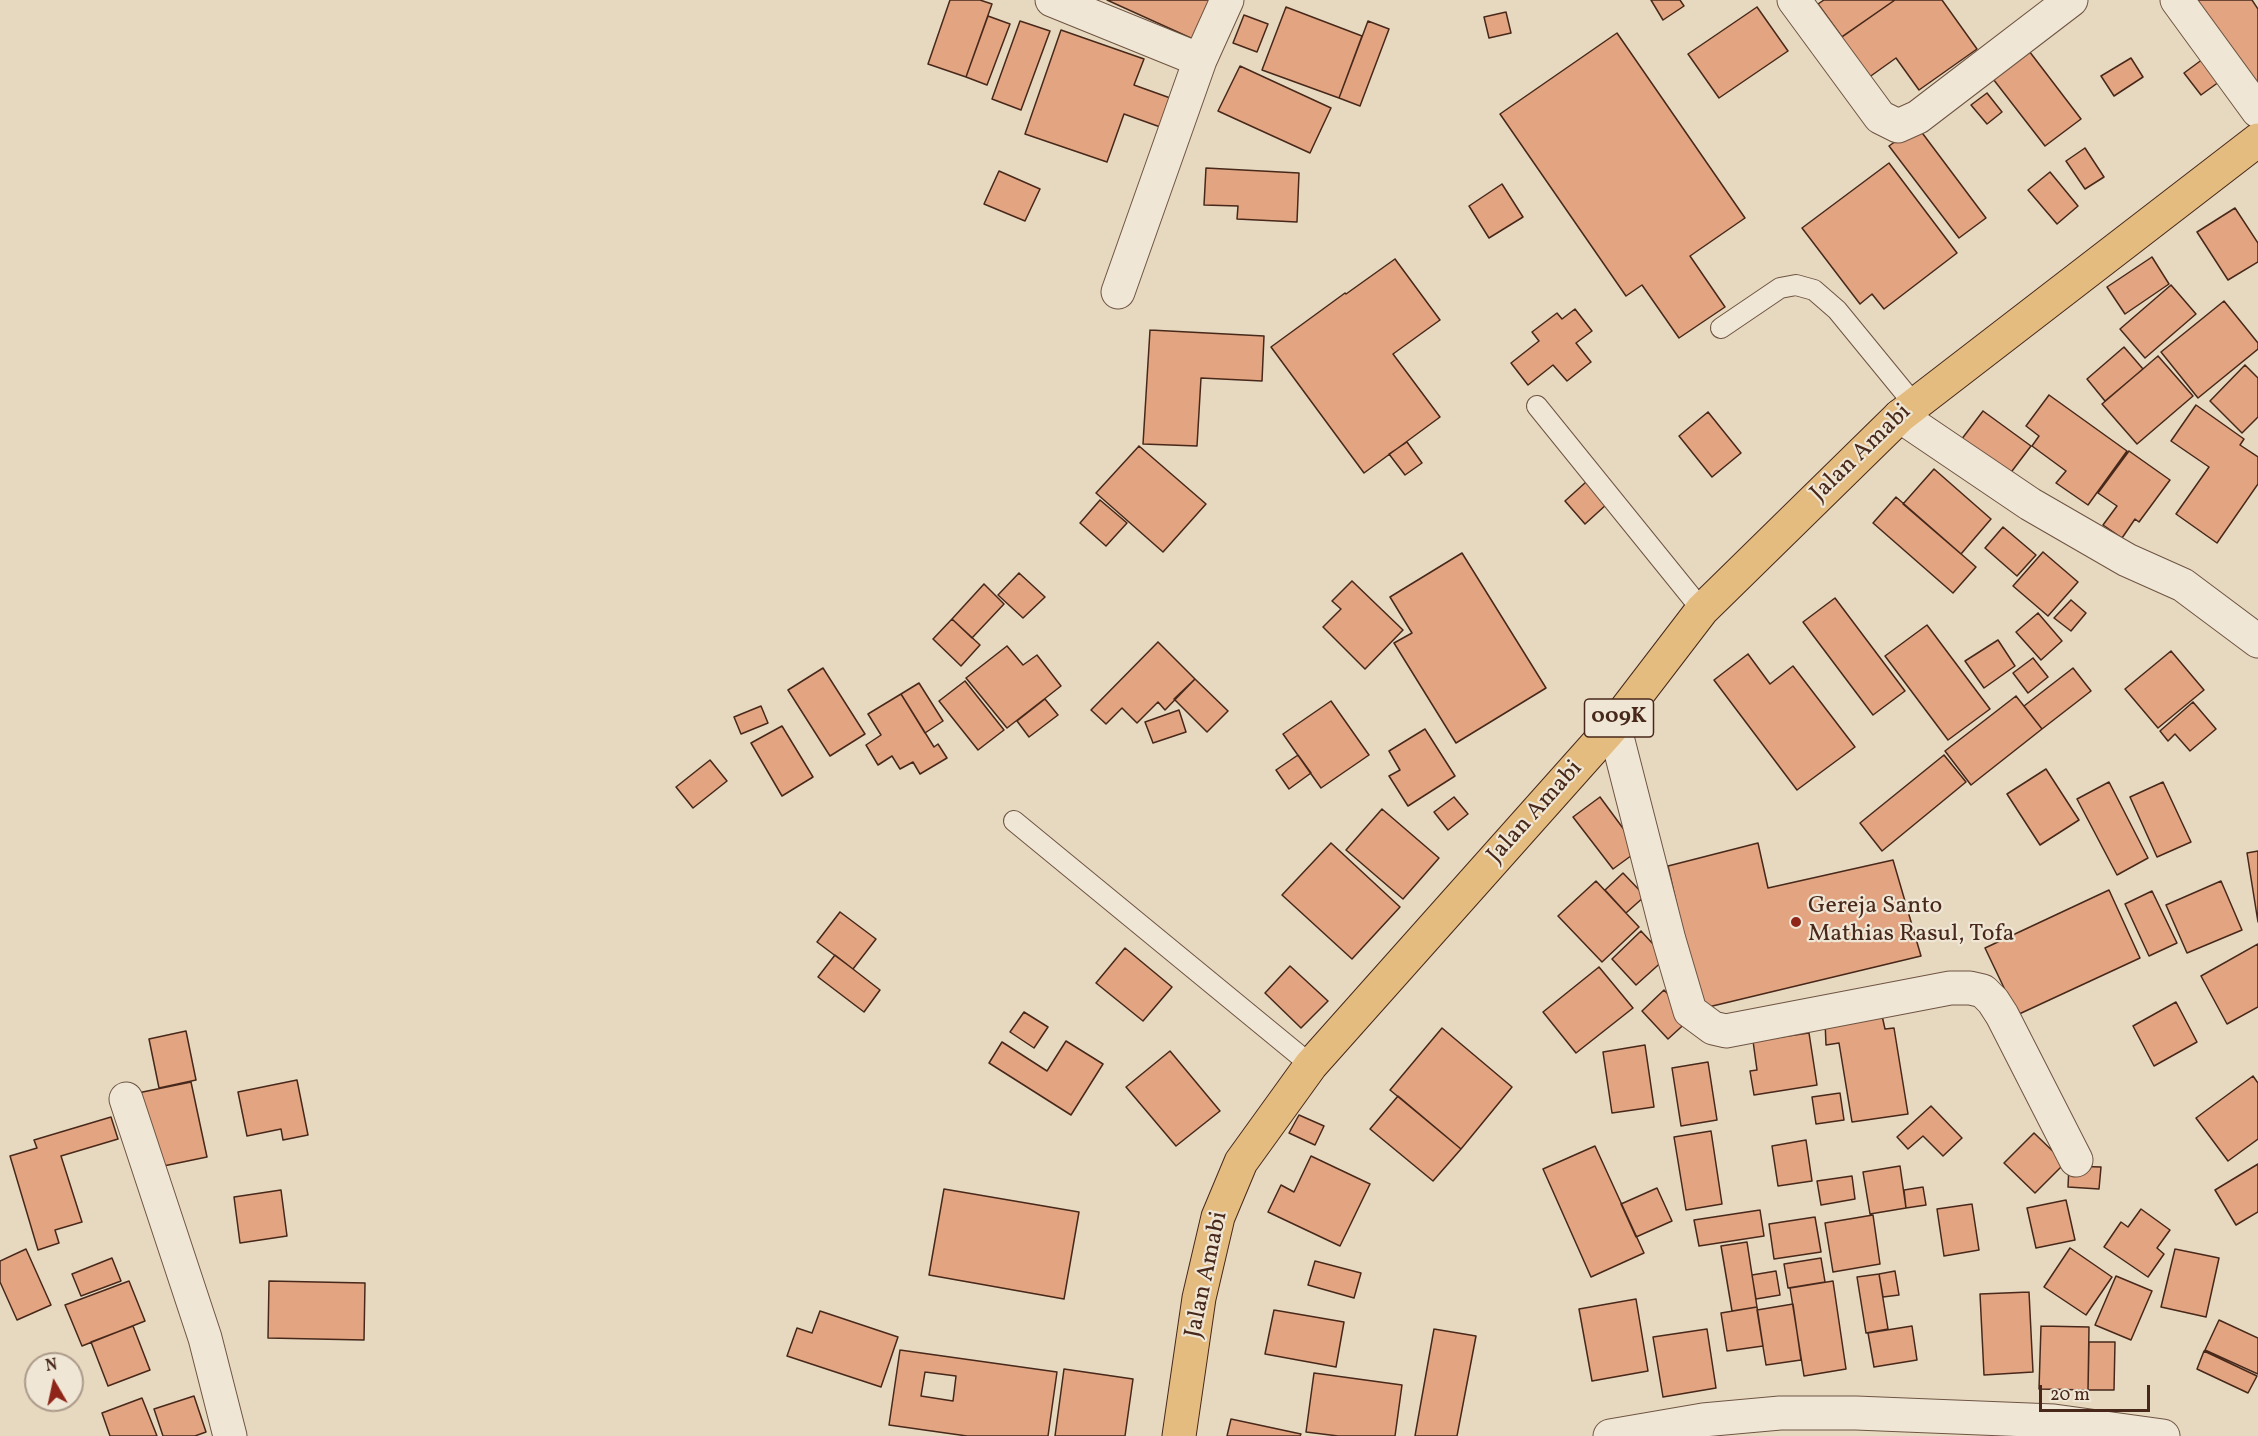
<!DOCTYPE html>
<style>
body{margin:0}
#map{position:relative;width:2258px;height:1436px;overflow:hidden;background:#e7d9bf;font-family:Vollkorn,serif}
canvas{display:block}
.north{position:absolute;left:24px;top:1352px;width:60px;height:60px;box-sizing:border-box;background:#efe6d5;border:2px solid #ac9a8a;border-radius:50%;rotate:351deg;font-size:16px;font-weight:700;line-height:24px;text-align:center;color:#47281a}
.north::after{content:'';display:block;margin:auto;width:21px;height:27px;background:#8f2418;clip-path:polygon(50% 0,100% 100%,50% 72%,0 100%)}
.scale{position:absolute;left:2039px;top:1385px;width:111px;height:27px;box-sizing:border-box;border:3px solid #47281a;border-top:0;padding-left:8px;font-size:18px;line-height:21px;white-space:nowrap;color:#47281a;-webkit-text-stroke:4px #efe6d5;paint-order:stroke}
</style>
<div id="map">
<canvas width="2258" height="1436"></canvas>
<div class="north">N</div>
<div class="scale">20 m</div>
</div>
<script>
const context = document.querySelector('canvas').getContext('2d');
context.lineJoin = 'round';
function fillPath(path, color) {
  context.fillStyle = color;
  context.fill(path, 'evenodd');
}
function poly(rows) {
  const path = new Path2D();
  for (const r of rows) {
    path.moveTo(r[0], r[1]);
    for (let i = 2; i < r.length; i += 2) path.lineTo(r[i], r[i + 1]);
  }
  return path;
}
function stroke(path, color, width, dash) {
  context.strokeStyle = color;
  context.lineWidth = width;
  context.lineCap = dash ? 'butt' : 'round';
  context.setLineDash(dash || []);
  context.stroke(path);
}
function drawText(font, color, halo, rows, align = 'center') {
  context.font = font + ' Vollkorn,serif';
  context.lineWidth = 4.5;
  context.setLineDash([]);
  context.textBaseline = 'middle';
  context.strokeStyle = halo;
  context.fillStyle = color;
  for (const [text, x, y, turn = 0] of rows) {
    context.save();
    context.translate(x, y);
    context.rotate((+turn || 0) * Math.PI / 180);
    context.textAlign = isNaN(turn) ? turn : align;
    if (halo) context.strokeText(text, 0, 0);
    context.fillText(text, 0, 0);
    context.restore();
  }
}
const building = poly([
 [950,0,980,0,992,4,966,77,928,64,950,0],
 [1107,0,1211,0,1193,39,1107,0],
 [1651,0,1680,0,1684,6,1663,20,1651,0],
 [1824,0,1895,0,1842,37,1818,4,1824,0],
 [1895,0,1942,0,1977,49,1919,90,1896,58,1868,78,1840,38,1895,0],
 [2194,0,2252,0,2258,9,2258,81,2245,90,2194,0],
 [1286,7,1362,36,1339,98,1262,70,1286,7],
 [1757,7,1788,51,1719,98,1688,54,1757,7],
 [1506,12,1511,33,1489,38,1484,17,1506,12],
 [1244,15,1268,24,1257,52,1233,43,1244,15],
 [988,16,1010,24,987,85,966,77,988,16],
 [1020,21,1050,31,1021,110,992,99,1020,21],
 [1368,21,1389,29,1360,106,1339,98,1368,21],
 [1061,30,1144,59,1134,85,1173,99,1163,128,1124,114,1107,162,1025,134,1061,30],
 [1617,33,1745,218,1690,256,1725,307,1679,338,1642,285,1626,296,1500,114,1617,33],
 [2026,47,2081,119,2045,146,1990,75,2026,47],
 [2207,56,2223,79,2201,95,2184,73,2207,56],
 [2131,58,2143,77,2114,96,2101,76,2131,58],
 [1240,66,1331,108,1310,153,1218,111,1240,66],
 [1987,93,2002,112,1987,124,1971,105,1987,93],
 [1917,126,1986,218,1959,238,1889,146,1917,126],
 [2085,148,2104,177,2085,189,2066,161,2085,148],
 [1889,163,1957,253,1884,309,1872,294,1860,304,1802,228,1889,163],
 [1206,168,1299,173,1297,222,1237,219,1238,206,1204,205,1206,168],
 [999,171,1040,189,1025,221,984,204,999,171],
 [2050,172,2078,206,2057,224,2028,190,2050,172],
 [1502,184,1523,217,1489,238,1469,206,1502,184],
 [2235,208,2258,243,2258,262,2228,280,2197,232,2235,208],
 [2152,257,2169,284,2125,314,2107,287,2152,257],
 [1395,259,1440,320,1393,354,1440,417,1364,473,1271,347,1345,293,1346,294,1395,259],
 [2171,285,2196,314,2145,358,2120,329,2171,285],
 [2224,301,2258,343,2258,349,2198,398,2161,352,2224,301],
 [1575,309,1592,331,1576,343,1591,362,1567,381,1553,365,1528,385,1511,363,1539,341,1532,332,1557,313,1562,319,1575,309],
 [1150,330,1264,336,1262,381,1201,378,1197,446,1143,444,1150,330],
 [2124,347,2143,369,2105,401,2087,379,2124,347],
 [2158,356,2193,396,2137,444,2102,404,2158,356],
 [2245,365,2258,378,2258,417,2242,433,2210,401,2245,365],
 [2049,395,2127,451,2088,505,2056,483,2066,471,2032,446,2039,436,2026,426,2049,395],
 [2196,405,2244,439,2240,445,2258,457,2258,484,2217,543,2176,514,2209,467,2171,441,2196,405],
 [1983,411,2031,446,2009,475,1961,440,1983,411],
 [1708,412,1741,453,1712,477,1679,436,1708,412],
 [1407,442,1422,463,1405,475,1389,454,1407,442],
 [1139,446,1206,504,1163,552,1096,493,1139,446],
 [2129,451,2170,480,2139,522,2135,519,2122,538,2103,525,2117,506,2098,493,2129,451],
 [1934,469,1991,519,1961,554,1903,504,1934,469],
 [1586,482,1607,504,1585,524,1565,501,1586,482],
 [1896,497,1976,567,1953,593,1873,523,1896,497],
 [1100,500,1127,523,1106,546,1080,523,1100,500],
 [2003,527,2036,555,2017,576,1985,548,2003,527],
 [2043,552,2078,582,2048,616,2013,586,2043,552],
 [1462,553,1546,688,1456,743,1394,643,1412,633,1390,597,1462,553],
 [1019,573,1045,597,1023,618,998,595,1019,573],
 [1352,581,1403,630,1365,669,1323,627,1341,609,1332,601,1352,581],
 [984,584,1004,604,972,638,952,619,984,584],
 [1835,598,1905,691,1873,715,1803,622,1835,598],
 [2071,600,2086,613,2071,631,2054,618,2071,600],
 [2038,613,2062,641,2041,660,2016,632,2038,613],
 [952,619,980,645,961,666,933,639,952,619],
 [1927,625,1990,709,1948,740,1885,656,1927,625],
 [1998,640,2015,666,1984,688,1965,661,1998,640],
 [1158,642,1195,679,1165,710,1158,702,1137,723,1122,708,1106,724,1091,710,1158,642],
 [1007,646,1023,665,1037,655,1061,686,1007,728,966,678,1007,646],
 [2171,651,2204,690,2158,728,2125,689,2171,651],
 [1748,654,1770,684,1793,666,1855,747,1797,790,1714,680,1748,654],
 [2033,658,2048,677,2028,693,2013,673,2033,658],
 [823,668,865,734,830,756,788,690,823,668],
 [2073,668,2091,691,2042,729,2024,706,2073,668],
 [1195,679,1228,711,1207,732,1174,699,1195,679],
 [965,681,1004,730,978,750,939,701,965,681],
 [919,683,943,721,925,733,901,694,919,683],
 [901,694,934,747,938,744,947,758,920,774,913,762,900,769,892,756,878,765,866,745,881,735,868,714,901,694],
 [2016,696,2042,729,1971,785,1945,751,2016,696],
 [1045,699,1058,715,1029,737,1017,721,1045,699],
 [1331,701,1369,755,1321,788,1283,734,1331,701],
 [2193,702,2216,729,2190,751,2175,734,2168,741,2160,731,2193,702],
 [761,706,768,723,741,734,734,717,761,706],
 [1179,710,1186,732,1153,743,1145,722,1179,710],
 [782,726,813,777,782,796,751,743,782,726],
 [1425,729,1455,776,1408,806,1389,776,1400,770,1389,751,1425,729],
 [1298,755,1311,773,1289,789,1276,770,1298,755],
 [1944,755,1966,782,1882,851,1860,823,1944,755],
 [710,760,727,781,693,808,676,787,710,760],
 [2046,769,2079,820,2040,845,2007,794,2046,769],
 [2109,782,2148,858,2117,875,2077,799,2109,782],
 [2163,782,2191,842,2157,857,2130,797,2163,782],
 [1454,797,1468,814,1448,830,1434,812,1454,797],
 [1600,797,1639,850,1613,869,1573,817,1600,797],
 [1382,809,1439,858,1403,899,1346,850,1382,809],
 [1331,843,1400,907,1352,959,1282,895,1331,843],
 [1758,843,1768,888,1893,860,1921,956,1700,1009,1668,866,1758,843],
 [2258,851,2258,922,2247,853,2258,851],
 [1623,873,1645,896,1626,913,1605,890,1623,873],
 [1596,881,1639,927,1602,962,1558,916,1596,881],
 [2221,881,2242,930,2187,953,2166,905,2221,881],
 [2109,890,2140,958,2017,1015,1985,948,2109,890],
 [2152,891,2177,943,2149,956,2125,904,2152,891],
 [840,912,876,939,853,969,817,942,840,912],
 [1641,931,1666,958,1636,985,1612,959,1641,931],
 [2258,944,2258,1007,2227,1024,2201,976,2258,944],
 [1125,948,1172,987,1143,1021,1096,983,1125,948],
 [835,955,880,990,864,1012,818,977,835,955],
 [1290,966,1328,1001,1301,1028,1265,993,1290,966],
 [1599,967,1633,1008,1576,1053,1543,1012,1599,967],
 [1664,990,1691,1018,1668,1039,1642,1011,1664,990],
 [2176,1002,2197,1042,2154,1066,2133,1026,2176,1002],
 [1881,1011,1885,1029,1894,1028,1908,1114,1852,1122,1839,1043,1826,1045,1825,1021,1881,1011],
 [1024,1012,1048,1027,1034,1048,1010,1032,1024,1012],
 [1442,1028,1512,1087,1461,1149,1390,1090,1442,1028],
 [186,1031,196,1080,159,1088,149,1039,186,1031],
 [1809,1033,1817,1085,1754,1095,1750,1071,1757,1070,1753,1041,1809,1033],
 [1066,1041,1103,1064,1071,1115,989,1063,1002,1042,1047,1071,1066,1041],
 [1645,1045,1654,1107,1612,1113,1603,1052,1645,1045],
 [1170,1051,1220,1111,1176,1146,1126,1087,1170,1051],
 [1708,1062,1717,1120,1681,1126,1672,1068,1708,1062],
 [2253,1076,2258,1083,2258,1139,2228,1161,2196,1118,2253,1076],
 [297,1080,308,1135,283,1140,281,1129,247,1136,238,1092,297,1080],
 [191,1082,207,1157,149,1169,133,1094,191,1082],
 [1840,1093,1844,1120,1816,1124,1812,1097,1840,1093],
 [1398,1096,1461,1149,1433,1181,1370,1129,1398,1096],
 [1931,1106,1962,1138,1943,1156,1923,1136,1908,1149,1897,1137,1931,1106],
 [1299,1115,1324,1126,1315,1145,1289,1133,1299,1115],
 [111,1117,118,1139,61,1156,82,1222,55,1230,59,1243,38,1250,10,1156,37,1148,34,1140,111,1117],
 [1711,1131,1722,1204,1686,1210,1674,1137,1711,1131],
 [2034,1133,2065,1163,2035,1193,2004,1163,2034,1133],
 [1806,1140,1812,1181,1778,1186,1772,1146,1806,1140],
 [1595,1146,1644,1253,1591,1277,1543,1169,1595,1146],
 [1311,1156,1370,1184,1340,1246,1268,1212,1281,1185,1294,1192,1311,1156],
 [2258,1164,2258,1212,2236,1225,2215,1190,2258,1164],
 [1900,1166,1906,1208,1870,1214,1863,1172,1900,1166],
 [2069,1166,2101,1167,2099,1189,2068,1187,2069,1166],
 [1852,1176,1855,1199,1821,1205,1817,1181,1852,1176],
 [1923,1187,1926,1205,1906,1208,1904,1190,1923,1187],
 [1657,1188,1672,1221,1636,1237,1621,1204,1657,1188],
 [944,1189,1079,1212,1064,1299,929,1275,944,1189],
 [281,1190,287,1236,240,1243,234,1197,281,1190],
 [2066,1200,2075,1240,2036,1248,2027,1208,2066,1200],
 [1972,1204,1979,1250,1944,1256,1937,1209,1972,1204],
 [2141,1209,2170,1230,2157,1248,2164,1254,2148,1277,2104,1247,2121,1222,2128,1227,2141,1209],
 [1760,1210,1764,1236,1699,1246,1694,1220,1760,1210],
 [1873,1215,1880,1264,1833,1272,1825,1223,1873,1215],
 [1815,1217,1821,1252,1774,1259,1769,1224,1815,1217],
 [1747,1242,1757,1307,1732,1311,1721,1246,1747,1242],
 [2070,1248,2112,1277,2086,1315,2044,1287,2070,1248],
 [26,1249,51,1305,17,1320,0,1282,0,1261,26,1249],
 [2175,1249,2219,1258,2206,1317,2161,1307,2175,1249],
 [112,1258,121,1281,81,1296,72,1274,112,1258],
 [1821,1258,1825,1282,1788,1288,1784,1264,1821,1258],
 [1315,1261,1361,1273,1354,1298,1308,1285,1315,1261],
 [1776,1271,1780,1295,1756,1299,1752,1275,1776,1271],
 [1895,1271,1899,1295,1883,1297,1879,1274,1895,1271],
 [1879,1274,1888,1329,1866,1333,1857,1277,1879,1274],
 [2116,1276,2152,1291,2131,1340,2095,1325,2116,1276],
 [129,1281,145,1321,82,1346,65,1305,129,1281],
 [269,1281,365,1283,364,1340,268,1338,269,1281],
 [1833,1281,1846,1369,1804,1376,1790,1288,1833,1281],
 [2029,1292,2033,1372,1984,1375,1980,1294,2029,1292],
 [1636,1299,1648,1371,1592,1381,1579,1309,1636,1299],
 [1793,1304,1801,1360,1766,1365,1757,1310,1793,1304],
 [1757,1307,1763,1346,1727,1351,1721,1313,1757,1307],
 [1274,1310,1344,1322,1336,1367,1265,1354,1274,1310],
 [820,1311,898,1337,881,1387,787,1356,797,1328,812,1333,820,1311],
 [2219,1320,2258,1338,2258,1374,2205,1350,2219,1320],
 [133,1326,150,1370,108,1386,91,1342,133,1326],
 [1912,1326,1917,1360,1874,1367,1868,1333,1912,1326],
 [2041,1326,2089,1327,2088,1390,2039,1389,2041,1326],
 [1434,1329,1476,1336,1457,1436,1415,1436,1434,1329],
 [1707,1329,1716,1388,1663,1397,1653,1337,1707,1329],
 [2089,1342,2115,1342,2114,1390,2088,1390,2089,1342],
 [900,1350,1057,1372,1048,1436,967,1436,889,1425,900,1350],
 [925,1372,956,1376,953,1401,921,1396,925,1372],
 [2204,1351,2257,1376,2248,1393,2197,1369,2204,1351],
 [1064,1369,1133,1379,1125,1436,1055,1436,1064,1369],
 [1314,1373,1402,1385,1395,1436,1338,1436,1306,1432,1314,1373],
 [194,1396,206,1432,195,1436,163,1436,154,1409,194,1396],
 [142,1398,157,1436,110,1436,102,1413,142,1398],
 [1231,1419,1301,1434,1300,1436,1227,1436,1231,1419]
]);
const lane = poly([
 [1721,328,1780,288,1796,285,1814,290,1837,310,1914,404],
 [1537,406,1702,610],
 [1014,821,1311,1065]
]);
const street = poly([
 [1052,0,1200,60],
 [1794,0,1880,117,1898,126,1918,117,2071,0],
 [2177,0,2258,111],
 [1118,292,1200,60,1227,0],
 [1900,416,2030,504,2127,560,2183,585,2258,641],
 [1614,725,1669,940,1690,1011,1713,1028,1726,1031,1950,988,1970,988,1983,991,1993,1001,2002,1015,2076,1160],
 [126,1099,205,1338,230,1436],
 [1610,1436,1703,1420,1780,1413,1856,1413,2054,1421,2163,1436]
]);
const primary = poly([
 [1179,1436,1199,1298,1218,1217,1241,1162,1311,1065,1614,725,1702,610,1900,416,2258,140]
]);
const markers = [
 [1796,922,6,"#8f2418"]
];
const shields = [
 [1619,718,69]
];
const shieldNames = [
 ["009K",1619,718]
];
const streetNames = [
 ["Jalan Amabi",1862,454,-44],
 ["Jalan Amabi",1536,813,-48],
 ["Jalan Amabi",1208,1275,-78]
];
const poiNames = [
 ["Gereja Santo",1808,908],
 ["Mathias Rasul, Tofa",1808,936]
];
fillPath(building, '#e2a481');
stroke(building, '#47281a', 1.5);
stroke(lane, '#6f5443', 22);
stroke(street, '#6f5443', 35);
stroke(primary, '#47281a', 35);
stroke(lane, '#efe6d5', 20);
stroke(street, '#efe6d5', 33);
stroke(primary, '#e4bc80', 33);
for (const [x, y, r, color] of markers) {
  const dot = new Path2D();
  dot.arc(x, y, r, 0, 2 * Math.PI);
  context.fillStyle = color;
  context.fill(dot);
  stroke(dot, '#efe6d5', 2);
}
for (const [x, y, w] of shields) {
  const box = new Path2D();
  box.roundRect(x - w / 2, y - 19, w, 38, 4.5);
  context.fillStyle = '#efe6d5';
  context.fill(box);
  stroke(box, '#47281a', 1.5);
}
drawText('bold 22px', '#47281a', null, shieldNames);
drawText('24px', '#47281a', '#efe6d5', streetNames);
drawText('24px', '#47281a', '#efe6d5', poiNames, 'left');
</script>
